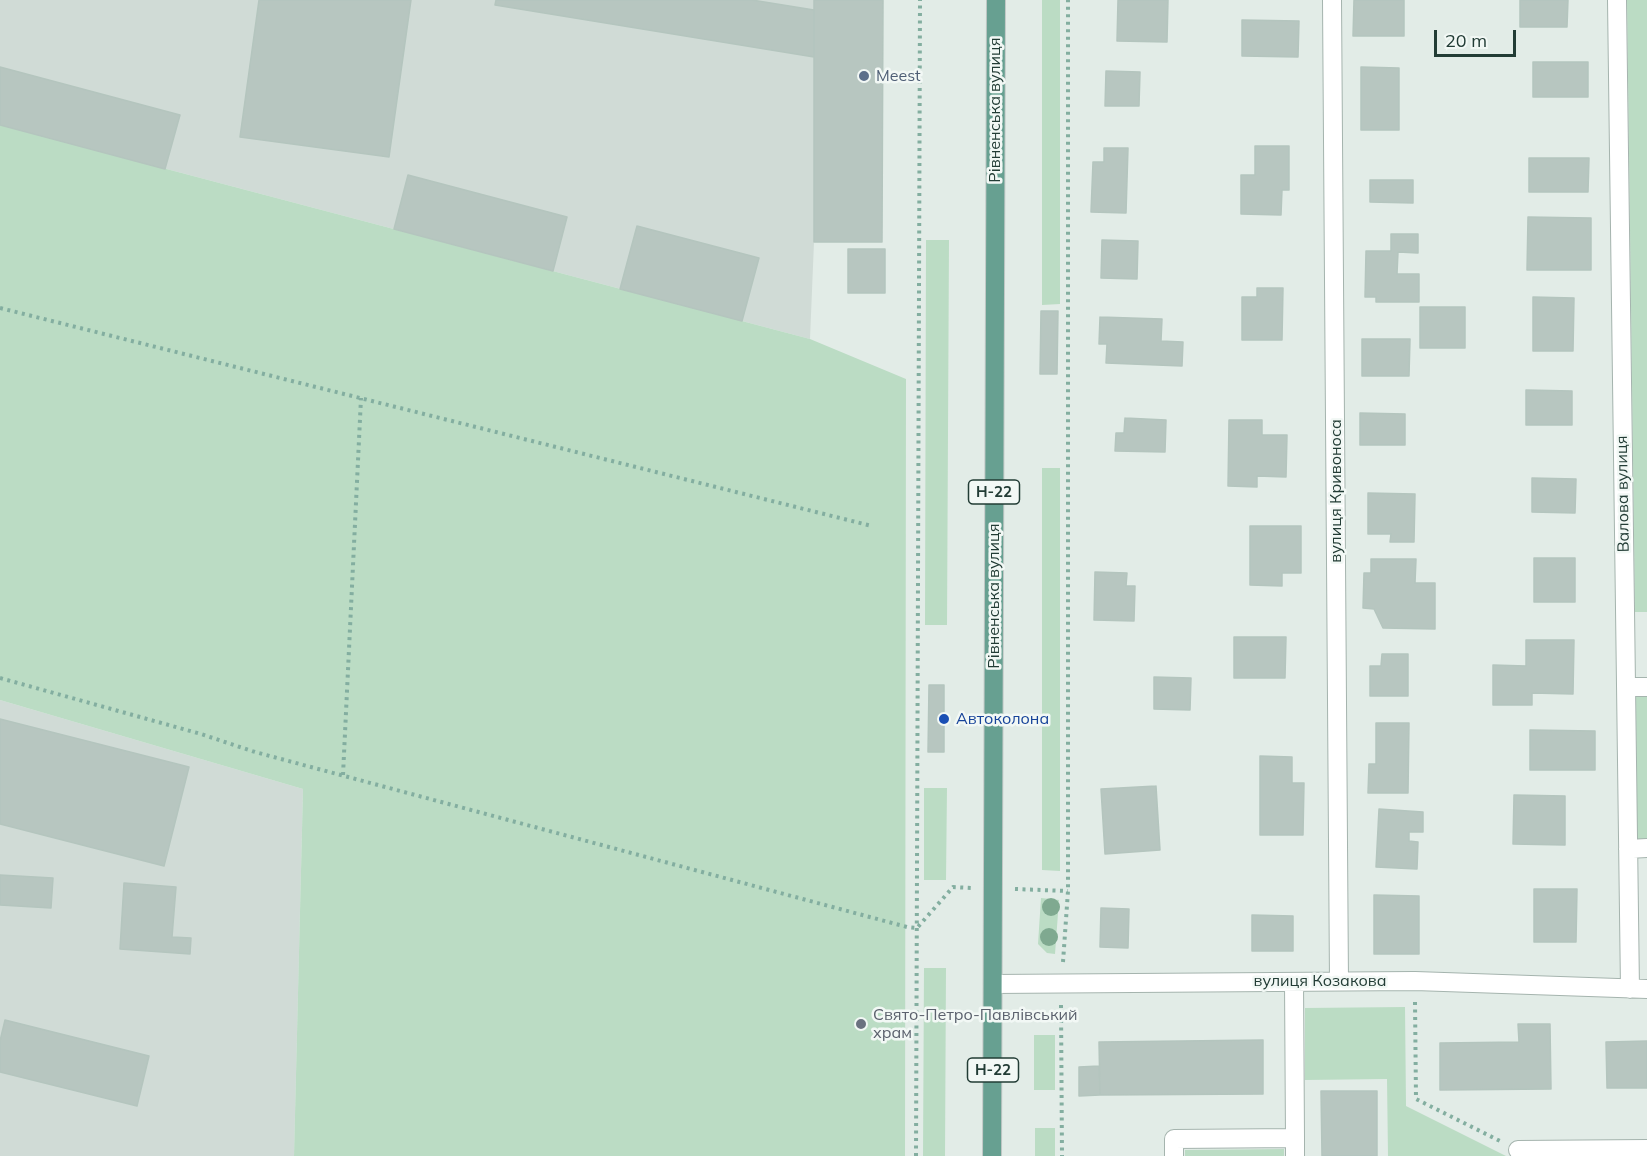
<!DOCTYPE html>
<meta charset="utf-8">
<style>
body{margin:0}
#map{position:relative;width:1647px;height:1156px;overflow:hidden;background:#e2ece7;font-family:Mulish,sans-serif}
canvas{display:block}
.scale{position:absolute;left:1434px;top:30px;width:82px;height:27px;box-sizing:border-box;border:3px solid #223c35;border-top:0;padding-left:8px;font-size:18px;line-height:21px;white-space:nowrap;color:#223c35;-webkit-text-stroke:4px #f2f8f5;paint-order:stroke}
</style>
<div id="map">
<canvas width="1647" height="1156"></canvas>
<div class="scale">20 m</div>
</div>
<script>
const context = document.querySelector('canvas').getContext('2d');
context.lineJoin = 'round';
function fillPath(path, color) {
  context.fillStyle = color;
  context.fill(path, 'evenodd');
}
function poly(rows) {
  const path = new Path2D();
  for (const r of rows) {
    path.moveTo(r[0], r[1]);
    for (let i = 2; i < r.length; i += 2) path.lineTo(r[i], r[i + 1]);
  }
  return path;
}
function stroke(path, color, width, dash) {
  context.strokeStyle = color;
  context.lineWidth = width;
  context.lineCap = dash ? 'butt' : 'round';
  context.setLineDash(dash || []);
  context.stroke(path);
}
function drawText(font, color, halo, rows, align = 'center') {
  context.font = font + ' Mulish,sans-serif';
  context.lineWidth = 5;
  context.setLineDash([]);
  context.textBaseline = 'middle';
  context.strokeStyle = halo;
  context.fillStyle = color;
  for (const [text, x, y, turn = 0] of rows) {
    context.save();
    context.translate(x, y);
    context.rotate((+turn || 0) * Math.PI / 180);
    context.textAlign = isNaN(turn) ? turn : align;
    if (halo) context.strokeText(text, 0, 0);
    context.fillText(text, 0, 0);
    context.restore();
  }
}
const built = poly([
 [0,0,814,0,814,242,810,339,0,125],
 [0,700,303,789,294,1156,0,1156]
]);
const green = poly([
 [1042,0,1060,0,1060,304,1042,305],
 [1627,0,1647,0,1647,612,1635,612],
 [0,125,810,339,906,379,905,1156,294,1156,303,789,0,700],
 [926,240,949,240,947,625,925,625],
 [1042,468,1060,468,1060,871,1042,870],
 [1647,694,1647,839,1637,839,1636,695],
 [924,788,947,788,946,880,924,880],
 [1041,898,1059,900,1055,954,1047,953,1038,944],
 [924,968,946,968,945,1156,923,1156],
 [1405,1007,1406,1106,1506,1156,1388,1156,1387,1079,1305,1080,1305,1008],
 [1034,1035,1055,1035,1055,1090,1034,1090],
 [1035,1128,1055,1128,1055,1156,1035,1156],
 [1284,1149,1284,1156,1185,1156,1185,1150]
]);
const building = poly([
 [259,0,411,0,389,157,240,137,259,0],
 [496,0,752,0,814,10,814,57,495,5,496,0],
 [814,0,883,0,882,242,814,242,814,0],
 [1118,0,1168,0,1167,42,1117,41,1118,0],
 [1354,0,1404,0,1404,36,1353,36,1354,0],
 [1520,0,1568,0,1567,27,1520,27,1520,0],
 [1242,20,1299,21,1298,57,1242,56,1242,20],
 [1533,62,1588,62,1588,97,1533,97,1533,62],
 [0,67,180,115,165,169,0,125,0,67],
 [1361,67,1399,68,1399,130,1361,130,1361,67],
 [1106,71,1140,72,1139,106,1105,106,1106,71],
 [1255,146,1289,146,1289,190,1282,190,1281,215,1241,214,1241,175,1255,175,1255,146],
 [1104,148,1128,148,1126,213,1091,212,1093,162,1104,162,1104,148],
 [1529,158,1589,158,1588,192,1529,192,1529,158],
 [408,175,567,217,553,271,394,229,408,175],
 [1370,180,1413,180,1413,203,1370,202,1370,180],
 [1528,217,1591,218,1591,270,1527,270,1528,217],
 [637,226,759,258,742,321,620,289,637,226],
 [1391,234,1418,234,1418,253,1398,252,1397,274,1419,274,1419,302,1376,302,1376,297,1365,297,1366,251,1391,251,1391,234],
 [1102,240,1138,241,1137,279,1101,278,1102,240],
 [848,249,885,249,885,293,848,293,848,249],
 [1257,288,1283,288,1282,340,1242,340,1242,297,1257,297,1257,288],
 [1533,297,1574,298,1573,351,1533,351,1533,297],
 [1420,307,1465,307,1465,348,1420,348,1420,307],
 [1041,311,1058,311,1057,374,1040,374,1041,311],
 [1100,317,1162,319,1161,341,1183,342,1182,366,1106,363,1107,344,1099,344,1100,317],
 [1362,339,1410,339,1409,376,1362,376,1362,339],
 [1526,390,1572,391,1572,425,1526,425,1526,390],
 [1360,413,1405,414,1405,445,1360,445,1360,413],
 [1125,418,1166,420,1165,452,1115,451,1116,433,1124,433,1125,418],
 [1229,420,1262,420,1262,435,1287,435,1286,477,1257,476,1257,487,1228,486,1229,420],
 [1532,478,1576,479,1575,513,1532,512,1532,478],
 [1368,493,1415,494,1414,542,1390,542,1391,534,1368,534,1368,493],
 [1250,526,1301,526,1301,573,1282,573,1282,586,1250,585,1250,526],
 [1534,558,1575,558,1575,602,1534,602,1534,558],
 [1371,559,1416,559,1415,583,1435,583,1435,629,1383,628,1374,609,1363,608,1364,573,1371,573,1371,559],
 [1095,572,1127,573,1126,586,1135,586,1134,621,1094,620,1095,572],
 [1234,637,1286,637,1285,678,1234,678,1234,637],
 [1526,640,1574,640,1573,694,1532,693,1532,705,1493,705,1493,665,1526,666,1526,640],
 [1382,654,1408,654,1408,696,1370,696,1370,666,1381,666,1382,654],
 [1154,677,1191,678,1190,710,1154,709,1154,677],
 [929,685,944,685,944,752,928,752,929,685],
 [0,719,189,767,164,866,0,824,0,719],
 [1376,723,1409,723,1408,793,1368,793,1369,764,1376,764,1376,723],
 [1530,730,1595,731,1595,770,1530,770,1530,730],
 [1260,756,1292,757,1292,783,1304,783,1303,835,1260,835,1260,756],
 [1156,786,1160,850,1105,854,1101,789,1156,786],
 [1514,795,1565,796,1565,845,1513,844,1514,795],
 [1379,809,1423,812,1423,832,1409,832,1409,841,1418,842,1417,869,1376,867,1379,809],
 [0,875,53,878,51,908,0,905,0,875],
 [124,883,176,887,172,937,191,938,190,954,120,949,124,883],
 [1534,889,1577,889,1576,942,1534,942,1534,889],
 [1374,895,1419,896,1419,954,1374,954,1374,895],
 [1101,908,1129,909,1128,948,1100,947,1101,908],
 [1252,915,1293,916,1293,951,1252,951,1252,915],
 [5,1020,149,1056,137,1106,0,1072,0,1041,5,1020],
 [1518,1024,1550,1024,1551,1089,1440,1090,1440,1043,1519,1042,1518,1024],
 [1263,1040,1263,1094,1100,1095,1099,1042,1263,1040],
 [1647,1041,1647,1088,1607,1088,1606,1042,1647,1041],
 [1099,1066,1100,1095,1079,1096,1079,1067,1099,1066],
 [1321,1091,1377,1091,1377,1156,1322,1156,1321,1091]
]);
const path = poly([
 [0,308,872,526],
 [0,678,201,734,255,752,907,927,917,928,953,887,972,888],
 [343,775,361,398],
 [1015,889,1068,891],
 [1063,962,1068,891,1068,0],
 [1415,1002,1416,1099,1500,1141],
 [1061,1005,1062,1156],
 [916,1156,920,0]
]);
const minor = poly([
 [1332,0,1339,981],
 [1617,0,1630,989],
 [1626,687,1647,687],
 [1628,849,1647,848],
 [1294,982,1295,1138],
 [993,984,1415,981,1647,989],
 [1518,1150,1647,1149],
 [1174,1156,1174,1139,1295,1138,1295,1156]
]);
const major = poly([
 [992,1156,996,0]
]);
const trees = [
 [1051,907],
 [1049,937]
];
const markers = [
 [864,76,6,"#5c6f8a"],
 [944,719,6,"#1a4fb4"],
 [861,1024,6,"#6b7280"]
];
const shields = [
 [994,492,51],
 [993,1070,51]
];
const shieldNames = [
 ["Н-22",994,492],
 ["Н-22",993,1070]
];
const serviceNames = [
 ["Meest",876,76]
];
const streetNames = [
 ["Рівненська вулиця",995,110,-90],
 ["вулиця Кривоноса",1336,491,-90],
 ["Валова вулиця",1623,494,-91],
 ["Рівненська вулиця",994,596,-90],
 ["вулиця Козакова",1320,981]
];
const transitNames = [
 ["Автоколона",956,719]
];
const worshipNames = [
 ["Свято-Петро-Павлівський",873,1015],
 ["храм",873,1033]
];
fillPath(built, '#d0dbd6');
fillPath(green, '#bbdcc4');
fillPath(building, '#b7c6c0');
stroke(building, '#b4c5be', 1.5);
stroke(minor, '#a5b4ae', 20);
stroke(major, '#c1c8c6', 20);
stroke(path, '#83aea0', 4, [3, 4.5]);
stroke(minor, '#fff', 18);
stroke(major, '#67a091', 18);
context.fillStyle = '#7fa990';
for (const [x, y] of trees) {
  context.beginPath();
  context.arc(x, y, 9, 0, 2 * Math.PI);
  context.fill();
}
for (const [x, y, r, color] of markers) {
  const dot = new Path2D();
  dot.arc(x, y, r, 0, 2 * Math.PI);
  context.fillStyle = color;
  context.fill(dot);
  stroke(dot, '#f2f8f5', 2);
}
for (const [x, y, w] of shields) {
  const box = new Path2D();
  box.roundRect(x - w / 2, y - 12, w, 24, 4.5);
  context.fillStyle = '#f2f8f5';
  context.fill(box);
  stroke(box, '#223c35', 1.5);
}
drawText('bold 15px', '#223c35', null, shieldNames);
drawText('16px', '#4e5e75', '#f2f8f5', serviceNames, 'left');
drawText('16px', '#223c35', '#f2f8f5', streetNames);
drawText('16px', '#164399', '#f2f8f5', transitNames, 'left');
drawText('16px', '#5b616d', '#f2f8f5', worshipNames, 'left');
</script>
